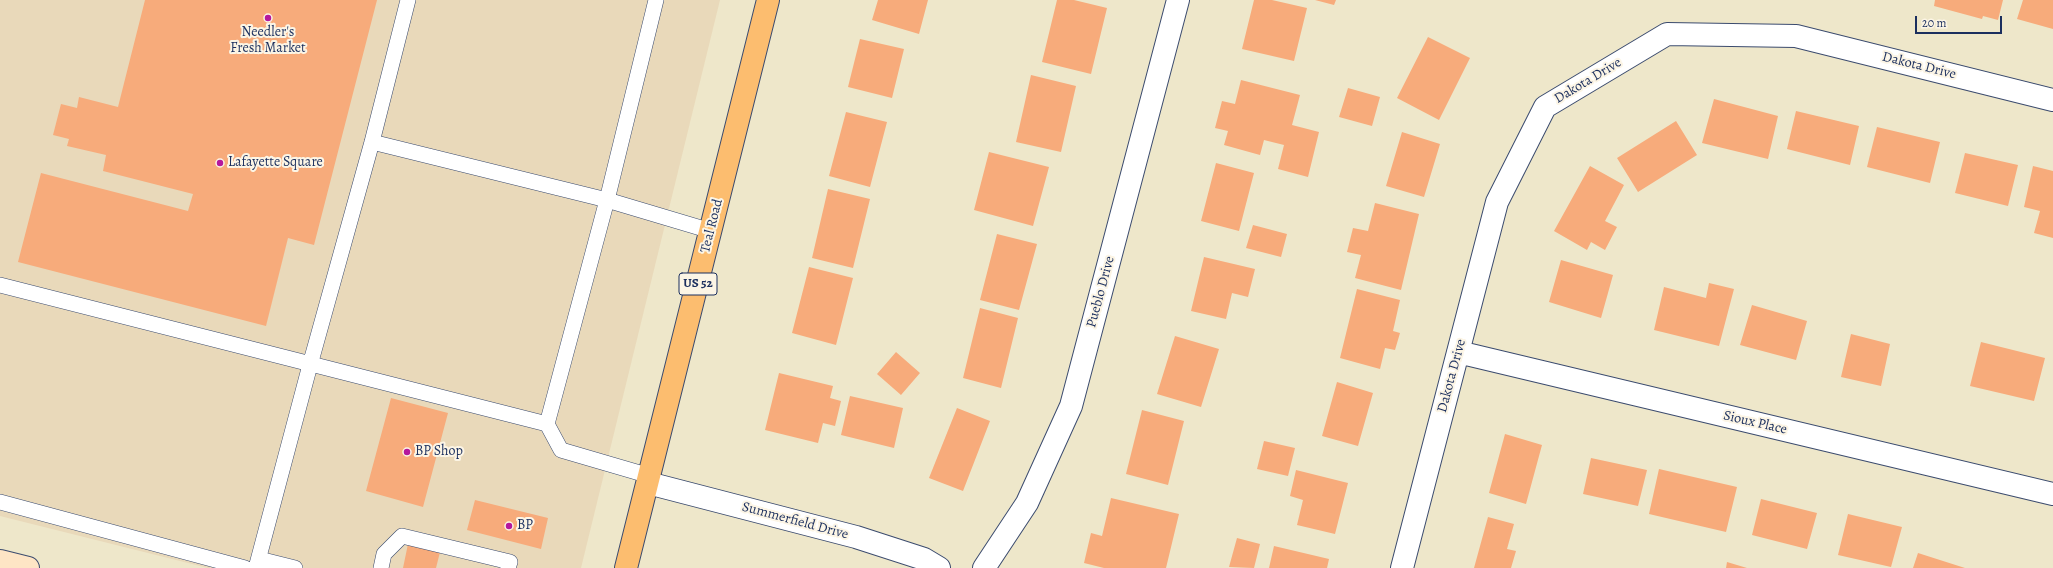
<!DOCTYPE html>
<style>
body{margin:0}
#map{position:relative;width:2053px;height:568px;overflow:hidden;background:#eee7ca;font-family:Alegreya,serif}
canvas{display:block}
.scale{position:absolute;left:1915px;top:16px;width:87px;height:18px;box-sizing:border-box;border:2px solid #1b2f5e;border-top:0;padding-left:5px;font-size:12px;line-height:14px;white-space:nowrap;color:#1b2f5e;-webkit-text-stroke:3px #fcf5e5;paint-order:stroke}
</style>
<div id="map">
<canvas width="2053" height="568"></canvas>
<div class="scale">20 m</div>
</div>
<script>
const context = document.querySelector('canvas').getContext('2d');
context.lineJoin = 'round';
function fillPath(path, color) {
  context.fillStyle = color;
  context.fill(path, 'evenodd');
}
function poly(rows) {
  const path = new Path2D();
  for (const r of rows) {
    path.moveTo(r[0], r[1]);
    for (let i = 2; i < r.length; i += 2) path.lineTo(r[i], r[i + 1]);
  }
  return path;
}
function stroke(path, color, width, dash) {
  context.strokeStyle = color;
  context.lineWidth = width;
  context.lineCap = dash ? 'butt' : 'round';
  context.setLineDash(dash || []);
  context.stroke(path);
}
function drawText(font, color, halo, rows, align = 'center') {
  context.font = font + ' Alegreya,serif';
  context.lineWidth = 4;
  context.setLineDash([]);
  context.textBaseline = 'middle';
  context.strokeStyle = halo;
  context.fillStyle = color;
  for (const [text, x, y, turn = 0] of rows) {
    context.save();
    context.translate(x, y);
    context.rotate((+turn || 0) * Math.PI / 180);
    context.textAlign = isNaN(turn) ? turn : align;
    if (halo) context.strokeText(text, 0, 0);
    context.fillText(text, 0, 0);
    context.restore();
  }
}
const built = poly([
 [0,0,720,0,581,568,208,568,0,516]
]);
const building = poly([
 [145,0,377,0,314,245,288,238,266,326,18,262,41,173,188,211,193,194,103,171,106,155,67,146,69,139,53,135,61,104,77,108,79,97,118,107],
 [878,0,928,0,919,34,872,20],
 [1057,0,1074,0,1107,8,1091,74,1042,62],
 [1254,0,1272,0,1307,8,1294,61,1242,49],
 [1315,0,1336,0,1334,5],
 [1935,0,2003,0,1998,20,1983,16,1982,19,1934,6],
 [2023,0,2053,0,2053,29,2017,19],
 [1428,37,1470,58,1439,120,1397,98],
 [860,39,904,49,892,98,848,87],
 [1031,75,1076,86,1061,152,1016,142],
 [1241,80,1300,95,1292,125,1319,132,1308,177,1278,169,1284,145,1264,140,1260,155,1224,145,1228,131,1215,128,1222,101,1235,104],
 [1348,88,1380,97,1372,126,1339,117],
 [1714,99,1778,116,1768,159,1702,143],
 [1796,111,1859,126,1850,165,1787,149],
 [846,112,887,122,870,187,829,176],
 [1676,121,1697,155,1638,192,1617,158],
 [1877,127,1940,142,1930,183,1867,167],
 [1402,132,1440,144,1424,197,1386,186],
 [989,152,1049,167,1033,226,974,210],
 [1965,153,2018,165,2008,206,1955,193],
 [1216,163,1254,173,1239,231,1201,221],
 [1590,166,1624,185,1605,221,1617,227,1605,250,1591,242,1587,250,1554,231],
 [2033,166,2053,171,2053,238,2034,233,2040,211,2024,207],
 [828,189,870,199,853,268,812,258],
 [1375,203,1419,214,1401,290,1355,278,1361,255,1347,252,1353,228,1368,231],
 [1253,225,1287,234,1281,257,1246,248],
 [997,234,1037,244,1019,310,980,300],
 [1204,257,1255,269,1248,297,1232,293,1226,319,1191,311],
 [1561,260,1613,275,1601,318,1549,302],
 [809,267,853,278,836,345,792,333],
 [1709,283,1734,289,1719,346,1654,330,1664,287,1706,298],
 [1357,289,1400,300,1393,331,1400,333,1395,350,1385,348,1380,369,1340,358],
 [1752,305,1807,321,1796,360,1740,345],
 [980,308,1018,318,1001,388,963,378],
 [1851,334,1890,344,1881,386,1841,377],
 [1175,336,1219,349,1201,407,1157,394],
 [1981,342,2045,358,2034,401,1970,386],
 [896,352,920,373,901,395,877,374],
 [779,373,833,386,830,398,841,401,835,426,823,423,818,443,765,430],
 [1337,382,1373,393,1358,446,1322,436],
 [850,396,903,408,894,448,841,435],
 [391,398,448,413,423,507,366,491],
 [957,408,990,421,963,491,929,478],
 [1142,410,1184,421,1168,485,1126,474],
 [1505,434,1542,445,1526,504,1489,493],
 [1264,441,1295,448,1288,476,1257,469],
 [1591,458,1647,470,1638,506,1583,494],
 [1659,469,1737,487,1726,532,1649,514],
 [1296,470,1348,483,1335,534,1297,525,1303,500,1290,496],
 [1111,498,1179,514,1166,568,1104,568,1084,563,1091,533,1102,536],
 [1761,499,1817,513,1807,549,1752,535],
 [475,500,548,518,541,549,467,530],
 [1848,514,1902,527,1891,567,1838,555],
 [1488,517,1514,524,1507,549,1516,551,1511,568,1474,568],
 [1237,538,1260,544,1254,568,1229,567],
 [408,544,440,552,436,568,403,568],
 [1274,546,1329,559,1327,568,1269,568],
 [1918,553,1965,568,1913,568],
 [1727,562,1747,568,1726,568]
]);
const lane = poly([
 [372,142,607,200,711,231],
 [0,285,547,424,561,450,650,476],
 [547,424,607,200,656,0],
 [0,502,245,568],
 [259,559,295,568],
 [256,568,310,365,372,142,408,0],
 [381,568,384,554,402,536,510,562,508,568]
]);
const street = poly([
 [1458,352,2053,494],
 [648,483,856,537,924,559,939,568],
 [984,568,1027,503,1071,406,1178,0],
 [1402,568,1497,202,1545,107,1667,34,1796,36,2053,100]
]);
const secondary = poly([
 [0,561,28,568]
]);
const primary = poly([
 [626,568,768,0]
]);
const markers = [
 [268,18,4,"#b5179e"],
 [220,163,4,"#b5179e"],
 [407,452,4,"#b5179e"],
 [509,526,4,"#b5179e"]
];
const shields = [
 [698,284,38]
];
const shieldNames = [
 ["US 52",698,284]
];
const poiNames = [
 ["Needler's",268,33,"center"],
 ["Fresh Market",268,49,"center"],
 ["Lafayette Square",228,163],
 ["BP Shop",415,452],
 ["BP",517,526]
];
const streetNames = [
 ["Dakota Drive",1919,66,14],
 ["Dakota Drive",1588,81,-31],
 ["Teal Road",712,226,-76],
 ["Pueblo Drive",1101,292,-75],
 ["Dakota Drive",1452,376,-75],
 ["Sioux Place",1755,423,13],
 ["Summerfield Drive",795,521,15]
];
fillPath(built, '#e9d9ba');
fillPath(building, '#f7ab7b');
stroke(lane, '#3b4b6e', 16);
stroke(street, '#3b4b6e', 24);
stroke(secondary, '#3b4b6e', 24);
stroke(primary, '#3b4b6e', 24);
stroke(lane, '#fff', 15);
stroke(street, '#fff', 22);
stroke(secondary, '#fee5c5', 22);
stroke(primary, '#fcbd6f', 22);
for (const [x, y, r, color] of markers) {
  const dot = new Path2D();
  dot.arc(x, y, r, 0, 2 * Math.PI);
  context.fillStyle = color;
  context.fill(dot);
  stroke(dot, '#fcf5e5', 1.5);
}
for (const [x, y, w] of shields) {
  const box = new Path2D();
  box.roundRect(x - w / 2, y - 11, w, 22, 3);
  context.fillStyle = '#fcf5e5';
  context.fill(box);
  stroke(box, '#1b2f5e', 1);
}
drawText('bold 13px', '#1b2f5e', null, shieldNames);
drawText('14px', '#1b2f5e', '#fcf5e5', poiNames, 'left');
drawText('14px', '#1b2f5e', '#fcf5e5', streetNames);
</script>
